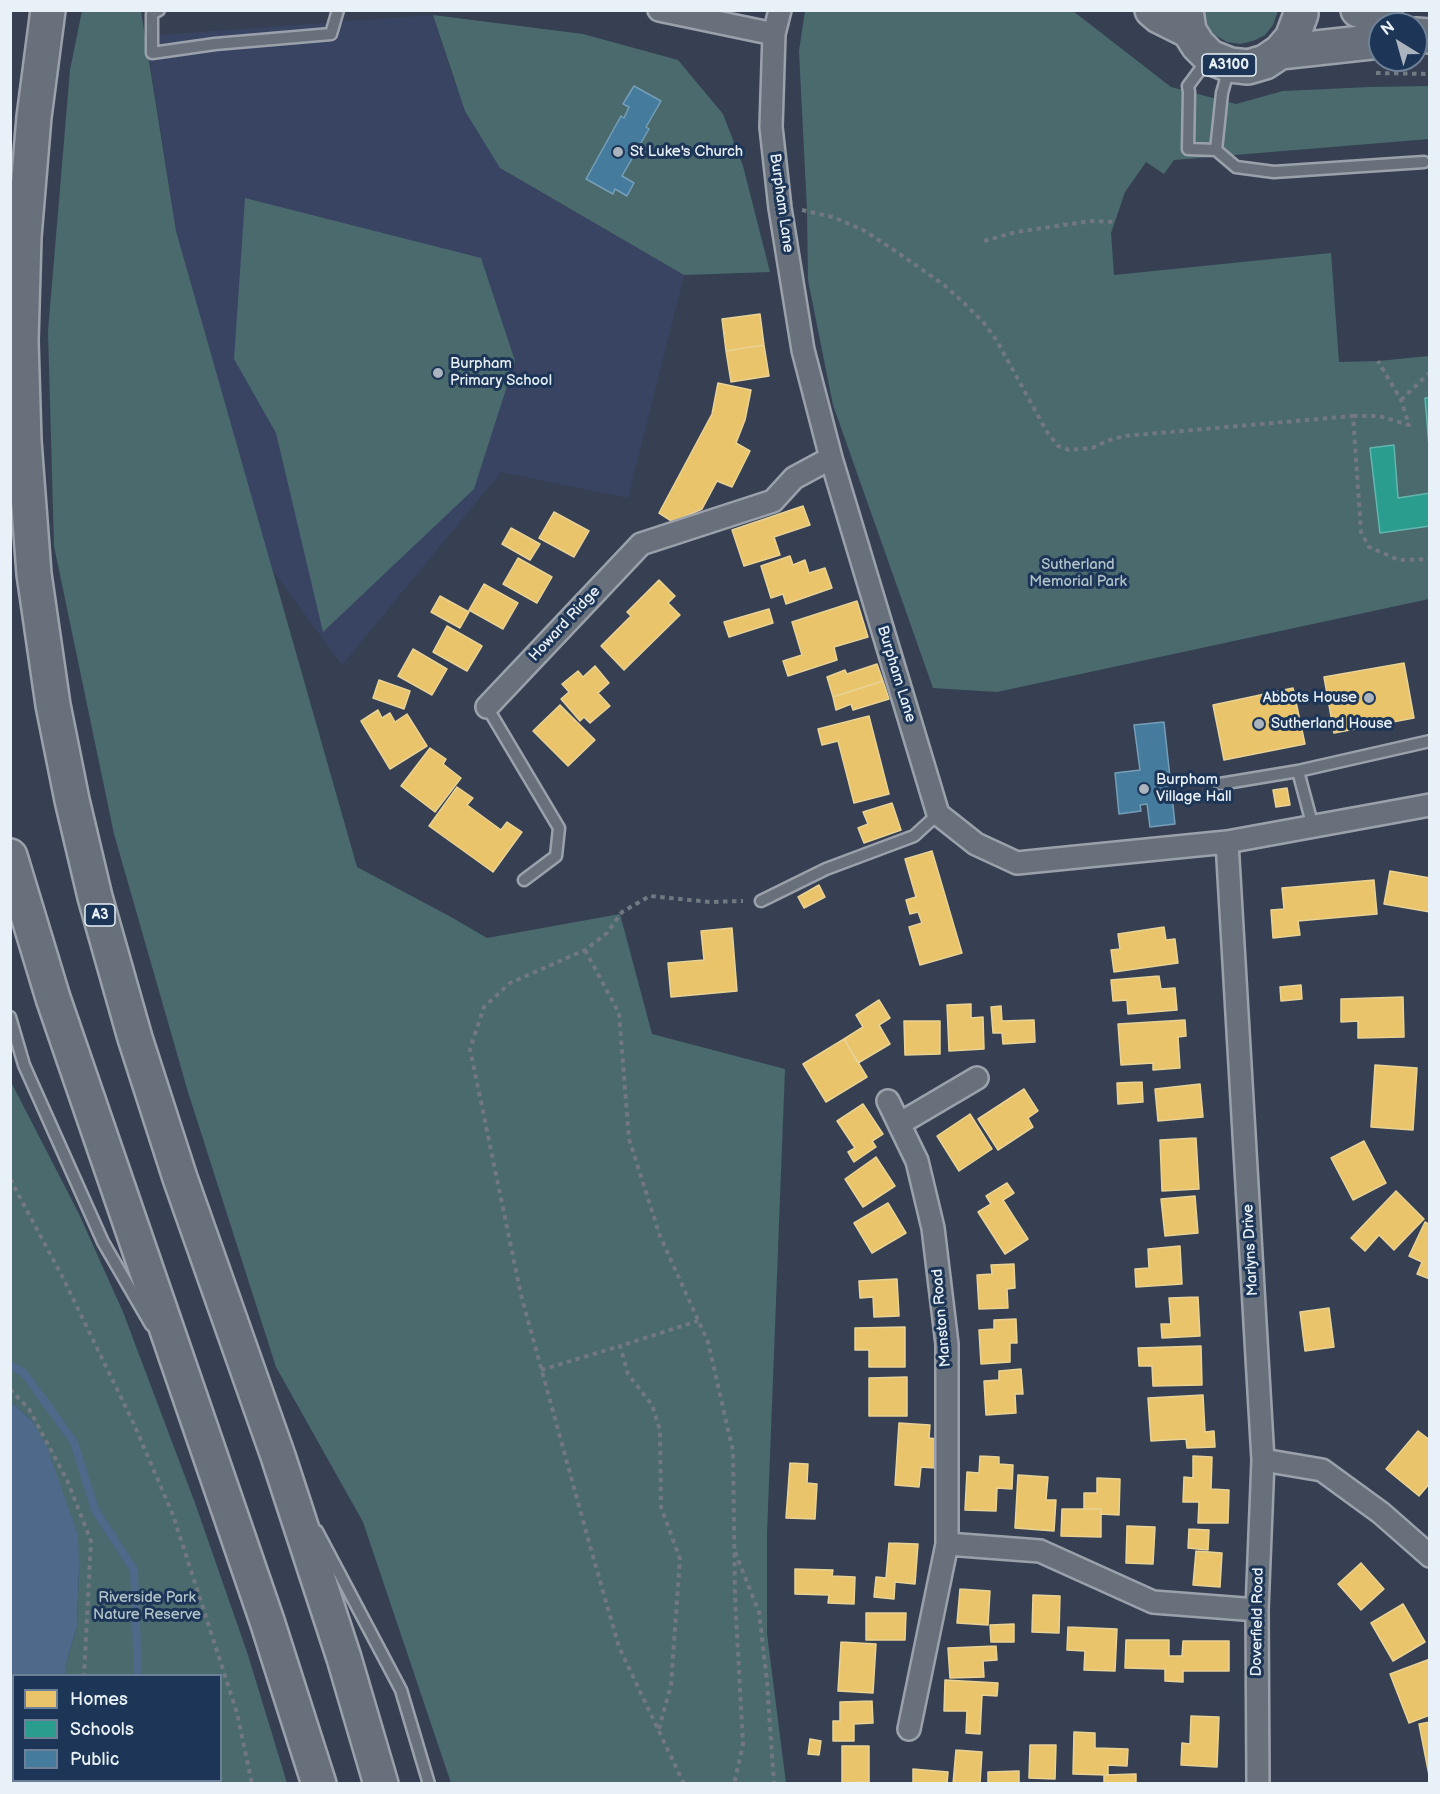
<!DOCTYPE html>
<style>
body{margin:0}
#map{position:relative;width:1440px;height:1794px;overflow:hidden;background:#364052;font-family:"Balsamiq Sans",sans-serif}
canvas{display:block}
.frame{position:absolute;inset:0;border:12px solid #e8f1f8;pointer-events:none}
.legend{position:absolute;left:12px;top:1674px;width:210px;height:108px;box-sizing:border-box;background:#1d3557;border:2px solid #6e8097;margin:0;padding:8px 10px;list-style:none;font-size:18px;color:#e8f1f8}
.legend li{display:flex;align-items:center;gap:12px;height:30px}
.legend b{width:30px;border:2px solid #6e8097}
.north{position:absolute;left:1368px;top:12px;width:60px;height:60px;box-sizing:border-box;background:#1d3557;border:2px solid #6e8097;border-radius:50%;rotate:323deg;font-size:16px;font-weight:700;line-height:24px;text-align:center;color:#e8f1f8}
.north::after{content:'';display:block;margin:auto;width:21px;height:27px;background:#aab3be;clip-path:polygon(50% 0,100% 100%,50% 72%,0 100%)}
</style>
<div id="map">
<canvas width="1440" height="1794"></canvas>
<div class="frame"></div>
<ul class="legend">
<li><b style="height:16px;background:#e9c46a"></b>Homes</li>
<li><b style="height:16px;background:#2a9d8f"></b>Schools</li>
<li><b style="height:16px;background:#457b9d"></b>Public</li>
</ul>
<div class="north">N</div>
</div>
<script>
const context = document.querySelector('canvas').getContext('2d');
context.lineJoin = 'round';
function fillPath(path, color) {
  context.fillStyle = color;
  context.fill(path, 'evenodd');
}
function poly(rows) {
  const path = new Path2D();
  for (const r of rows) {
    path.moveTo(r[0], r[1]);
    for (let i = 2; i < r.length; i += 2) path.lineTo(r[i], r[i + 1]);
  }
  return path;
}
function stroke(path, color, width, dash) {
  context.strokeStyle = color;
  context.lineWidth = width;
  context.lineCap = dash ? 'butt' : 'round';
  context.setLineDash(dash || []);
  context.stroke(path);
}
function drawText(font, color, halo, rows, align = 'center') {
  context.font = font + ' "Balsamiq Sans",sans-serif';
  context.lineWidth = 6;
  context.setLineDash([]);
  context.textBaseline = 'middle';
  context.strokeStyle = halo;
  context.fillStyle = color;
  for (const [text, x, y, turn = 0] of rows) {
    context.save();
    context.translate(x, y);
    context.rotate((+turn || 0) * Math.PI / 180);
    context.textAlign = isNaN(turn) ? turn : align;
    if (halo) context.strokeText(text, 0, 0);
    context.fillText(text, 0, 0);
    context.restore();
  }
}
const built = poly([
 [433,15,454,81,500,168,684,275,628,498,501,472,342,665,271,568,176,231,146,36]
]);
const green = poly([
 [82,11,141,11,176,231,357,867,451,917,487,938,620,914,652,1034,785,1069,767,1533,767,1634,786,1783,451,1783,363,1522,276,1367,188,1092,114,834,54,546,48,331,70,70],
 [805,11,1073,11,1171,87,1236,104,1283,91,1370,87,1429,86,1429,139,1174,160,1164,174,1146,162,1125,192,1111,233,1114,275,1331,253,1339,362,1378,361,1429,356,1429,398,1425,399,1429,446,1429,493,1398,498,1394,445,1370,448,1380,533,1429,526,1429,599,997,692,933,688,833,405,808,280,807,210,799,51],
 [1201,11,1278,11,1273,25,1265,35,1253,41,1240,44,1227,42,1215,35,1206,25],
 [433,15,583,34,678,60,723,114,743,166,770,272,684,275,500,168,465,111],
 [245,198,481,258,515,361,474,489,323,632,276,433,234,359],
 [11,1082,79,1214,123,1312,195,1503,248,1655,287,1783,59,1783,59,1780,220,1780,220,1676,65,1675,65,1667,77,1626,79,1568,33,1422,11,1402]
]);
const water = poly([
 [11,1402,33,1422,47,1447,78,1535,79,1568,77,1626,65,1667,65,1675,14,1676,14,1780,59,1781,59,1783,11,1783]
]);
const homes = poly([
 [760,314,764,345,726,351,722,319,760,314],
 [764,345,769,376,731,382,726,351,764,345],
 [718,383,751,390,745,420,736,443,750,451,732,487,717,481,702,509,673,522,659,513,712,414,718,383],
 [803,506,810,525,774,537,780,555,744,566,732,530,803,506],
 [554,512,589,531,574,557,539,538,554,512],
 [511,528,540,544,530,560,502,544,511,528],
 [790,556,793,565,805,560,809,573,825,568,832,588,786,604,783,594,771,598,761,566,790,556],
 [518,558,552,577,537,603,503,584,518,558],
 [659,580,675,596,668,603,680,615,624,670,601,646,631,616,627,612,659,580],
 [484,584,518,603,503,629,469,610,484,584],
 [440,596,469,612,460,628,431,612,440,596],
 [857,601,868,637,834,647,837,660,788,676,783,661,802,655,792,622,857,601],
 [769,609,773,623,729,637,724,622,769,609],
 [447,626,482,646,467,671,433,652,447,626],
 [413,649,447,669,432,695,398,676,413,649],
 [1404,663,1414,718,1334,733,1324,677,1404,663],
 [877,664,883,681,833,697,827,677,845,670,847,674,877,664],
 [595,666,609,683,598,693,610,706,590,723,584,717,580,721,561,699,569,692,562,684,578,671,583,677,595,666],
 [379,680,410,691,404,709,373,698,379,680],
 [883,681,889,699,853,710,851,704,836,710,833,697,883,681],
 [1293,688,1305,744,1224,760,1213,705,1293,688],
 [560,705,595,740,568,766,533,731,560,705],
 [378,710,382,718,390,713,395,722,407,714,427,746,390,769,361,721,378,710],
 [869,716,889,794,854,803,838,741,822,745,818,729,869,716],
 [430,748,446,759,443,764,461,778,435,812,401,786,430,748],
 [457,787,473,798,467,805,501,830,507,822,522,832,493,872,429,826,457,787],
 [1287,788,1290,805,1276,807,1273,790,1287,788],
 [892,803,901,830,864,843,858,828,868,824,863,812,892,803],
 [932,851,962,953,920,965,909,927,922,923,918,912,910,914,906,900,916,897,905,859,932,851],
 [1390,871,1430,878,1430,912,1384,904,1390,871],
 [1374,880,1377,914,1298,921,1300,935,1273,938,1271,910,1284,909,1282,888,1374,880],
 [819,885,825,897,804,908,798,897,819,885],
 [1164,927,1166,940,1175,939,1178,963,1114,972,1111,950,1120,949,1118,934,1164,927],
 [732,928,737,991,671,997,668,963,704,960,701,931,732,928],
 [1159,976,1161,989,1175,988,1177,1010,1128,1014,1127,1000,1113,1001,1111,980,1159,976],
 [1301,985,1302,999,1281,1001,1280,987,1301,985],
 [1403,997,1404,1037,1358,1038,1358,1021,1341,1022,1341,999,1403,997],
 [879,1000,890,1018,879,1025,890,1044,858,1063,844,1039,863,1027,856,1015,879,1000],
 [971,1004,971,1018,983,1017,984,1049,949,1051,947,1005,971,1004],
 [1001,1006,1002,1021,1034,1020,1035,1042,1003,1044,1002,1033,993,1033,991,1007,1001,1006],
 [1185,1020,1186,1036,1178,1037,1180,1068,1153,1070,1153,1063,1121,1065,1118,1024,1185,1020],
 [904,1021,940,1021,940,1054,905,1055,904,1021],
 [844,1039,867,1077,826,1102,803,1064,844,1039],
 [1375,1065,1417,1068,1413,1130,1371,1127,1375,1065],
 [1142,1082,1143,1102,1118,1104,1117,1083,1142,1082],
 [1200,1084,1203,1117,1158,1121,1155,1089,1200,1084],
 [1024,1089,1038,1111,1028,1118,1033,1127,998,1150,978,1119,1024,1089],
 [863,1104,883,1134,872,1141,876,1147,854,1162,848,1152,855,1148,837,1121,863,1104],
 [970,1114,992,1149,959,1171,937,1136,970,1114],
 [1196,1138,1199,1189,1162,1191,1160,1140,1196,1138],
 [1364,1141,1386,1183,1353,1200,1331,1158,1364,1141],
 [876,1157,895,1186,863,1207,845,1179,876,1157],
 [1007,1183,1014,1193,1003,1200,1028,1239,1005,1254,978,1212,991,1204,986,1196,1007,1183],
 [1396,1191,1424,1219,1394,1250,1379,1235,1365,1251,1351,1238,1396,1191],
 [1195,1196,1198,1233,1165,1236,1161,1199,1195,1196],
 [888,1203,906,1233,872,1253,854,1223,888,1203],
 [1425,1222,1430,1225,1430,1279,1417,1274,1422,1262,1409,1256,1425,1222],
 [1180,1246,1182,1284,1136,1287,1135,1269,1149,1268,1148,1249,1180,1246],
 [1014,1264,1015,1288,1007,1289,1008,1308,979,1309,977,1275,992,1274,991,1265,1014,1264],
 [897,1279,899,1316,874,1317,873,1297,860,1298,859,1281,897,1279],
 [1198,1297,1200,1336,1162,1338,1161,1324,1171,1324,1169,1298,1198,1297],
 [1329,1308,1334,1347,1305,1351,1300,1312,1329,1308],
 [1016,1319,1017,1343,1010,1343,1010,1362,981,1364,979,1330,994,1329,994,1320,1016,1319],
 [905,1327,905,1367,869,1367,869,1350,855,1350,855,1328,905,1327],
 [1201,1346,1202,1385,1153,1386,1152,1366,1139,1366,1138,1348,1201,1346],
 [1021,1369,1023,1394,1015,1394,1016,1413,986,1415,984,1381,999,1380,999,1371,1021,1369],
 [907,1377,907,1416,869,1416,869,1378,907,1377],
 [1203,1395,1205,1432,1214,1431,1215,1447,1187,1448,1186,1439,1151,1441,1148,1398,1203,1395],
 [899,1423,930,1425,929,1438,937,1439,935,1468,921,1467,919,1487,895,1485,899,1423],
 [1418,1431,1430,1440,1430,1483,1419,1496,1386,1469,1418,1431],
 [980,1456,999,1457,999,1464,1013,1465,1012,1489,997,1488,996,1511,965,1510,967,1472,979,1473,980,1456],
 [1193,1456,1212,1457,1211,1489,1229,1490,1228,1523,1198,1523,1199,1502,1183,1502,1184,1477,1193,1478,1193,1456],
 [790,1463,808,1464,807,1483,817,1484,815,1519,786,1518,790,1463],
 [1018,1475,1048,1477,1046,1500,1056,1500,1054,1531,1015,1528,1018,1475],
 [1097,1478,1120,1479,1119,1515,1101,1514,1101,1509,1084,1509,1084,1493,1097,1493,1097,1478],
 [1062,1509,1101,1509,1101,1537,1061,1536,1062,1509],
 [1127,1526,1155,1527,1153,1564,1126,1563,1127,1526],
 [1189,1529,1209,1530,1208,1550,1188,1548,1189,1529],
 [889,1543,918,1544,915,1584,895,1582,894,1599,874,1597,876,1577,886,1578,889,1543],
 [1196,1551,1222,1553,1220,1587,1193,1585,1196,1551],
 [1361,1563,1384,1589,1361,1610,1338,1584,1361,1563],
 [795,1569,833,1570,832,1576,855,1577,854,1604,828,1603,829,1595,795,1594,795,1569],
 [960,1589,990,1591,988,1625,957,1623,960,1589],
 [1033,1595,1060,1596,1059,1633,1032,1632,1033,1595],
 [1403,1604,1425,1642,1393,1661,1371,1623,1403,1604],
 [866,1613,906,1613,905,1640,866,1640,866,1613],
 [1014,1624,1014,1642,991,1642,990,1625,1014,1624],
 [1068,1627,1117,1629,1115,1671,1084,1670,1085,1651,1067,1650,1068,1627],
 [1126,1640,1169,1640,1169,1656,1182,1656,1183,1641,1229,1641,1229,1671,1183,1671,1183,1682,1165,1681,1165,1669,1125,1668,1126,1640],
 [841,1642,876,1644,873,1693,838,1691,841,1642],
 [996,1646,997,1660,983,1661,984,1677,950,1678,948,1648,996,1646],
 [1430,1659,1430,1715,1409,1723,1390,1674,1430,1659],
 [945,1680,998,1683,997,1696,982,1695,980,1734,966,1733,967,1711,944,1711,945,1680],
 [872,1701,873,1723,854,1724,854,1741,833,1741,833,1721,840,1721,840,1702,872,1701],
 [1191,1716,1219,1717,1217,1767,1181,1765,1182,1743,1190,1744,1191,1716],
 [1430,1722,1430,1775,1429,1775,1419,1724,1430,1722],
 [1074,1732,1095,1733,1095,1748,1128,1749,1127,1766,1108,1765,1108,1775,1073,1774,1074,1732],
 [810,1739,821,1741,819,1755,808,1754,810,1739],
 [1030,1745,1056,1745,1055,1779,1029,1778,1030,1745],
 [842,1746,869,1746,869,1782,842,1783,842,1746],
 [956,1750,982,1752,980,1784,953,1784,956,1750],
 [913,1769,948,1772,947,1784,913,1784,913,1769],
 [1019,1771,1019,1784,988,1784,988,1772,1019,1771],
 [1136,1774,1136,1784,1104,1784,1104,1775,1136,1774]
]);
const schools = poly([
 [1425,398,1430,398,1430,446,1429,446,1425,398],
 [1394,445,1398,498,1430,493,1430,526,1380,533,1370,448,1394,445]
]);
const public = poly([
 [634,86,661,101,646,127,649,129,622,176,634,183,627,196,615,189,613,194,586,179,621,116,624,118,629,107,623,104,634,86],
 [1164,722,1175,824,1150,827,1147,804,1140,805,1141,811,1119,814,1115,773,1140,770,1134,725,1164,722]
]);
const stream = poly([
 [10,1365,24,1373,74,1442,95,1510,134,1570,138,1676],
 [109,1784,110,1780]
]);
const path = poly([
 [1376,73,1430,74],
 [802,210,833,217,863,230,897,252,944,285,961,300,984,323,997,341,1047,432,1058,446,1069,450,1092,448,1107,441,1124,436,1353,416,1361,532,1369,547,1399,560,1430,559],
 [984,241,1016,232,1091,221,1117,222],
 [1401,400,1430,372],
 [1353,416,1379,416,1409,425,1401,400,1378,361],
 [585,950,619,1013,629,1139,660,1236,708,1342,733,1451,735,1597,743,1744,734,1784],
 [10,1179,62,1276,133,1422,173,1515,237,1713,252,1784],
 [541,1370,620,1346],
 [10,1389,29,1409,67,1480,91,1541,84,1676],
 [735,1552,759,1612,767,1682,774,1784],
 [659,1729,671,1685,680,1559,661,1507,660,1430,652,1405,628,1374,620,1346,698,1321],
 [71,1784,72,1780],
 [684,1784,619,1647,590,1546,521,1295,470,1049,484,1007,510,983,585,950,607,933,622,912,650,896,710,902,743,901]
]);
const service = poly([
 [159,10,152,14,152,53,215,44,331,34,338,10],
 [1208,59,1188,86,1189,92,1188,149,1216,150,1236,167,1274,172,1424,162],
 [1216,150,1222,93,1229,68],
 [487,707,559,828,556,856,524,880],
 [1298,771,1313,827],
 [1220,784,1298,771,1430,741],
 [761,901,826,869,914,836,938,814],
 [10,1017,24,1065,103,1242,151,1325],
 [317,1531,401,1690,429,1784]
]);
const minor = poly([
 [659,10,774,34],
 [780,10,774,34,771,127,780,208,803,350,831,458,938,814,976,844,1017,863,1227,842,1430,805],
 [487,707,641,544,773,501,794,478,831,458],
 [1227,842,1263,1460,1257,1610,1258,1784],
 [888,1101,917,1161,933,1228,947,1344,947,1544,1040,1551,1153,1602,1257,1610],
 [899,1124,977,1078],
 [1263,1460,1322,1470,1381,1513,1430,1556],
 [909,1729,947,1544]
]);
const primary = poly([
 [1152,10,1159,16,1189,31],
 [1186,10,1189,31,1198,45,1210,57,1230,65,1248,67,1265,62,1280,52,1292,38,1301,14,1300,10],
 [1358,10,1381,18,1389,24],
 [1416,35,1430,36],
 [1280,52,1380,41]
]);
const trunk = poly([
 [48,10,34,117,24,237,21,341,24,441,34,574,53,705,72,800,95,897,135,1038,180,1178,278,1456,344,1658,381,1784],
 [10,856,53,998,267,1621,319,1784]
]);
const markers = [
 [618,152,6,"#aab3be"],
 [438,373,6,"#aab3be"],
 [1369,698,6,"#aab3be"],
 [1259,724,6,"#aab3be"],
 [1144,789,6,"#aab3be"]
];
const shields = [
 [1229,65,54],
 [100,915,30]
];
const shieldNames = [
 ["A3100",1229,65],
 ["A3",100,915]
];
const poiNames = [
 ["St Luke's Church",630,152],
 ["Burpham",450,364],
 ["Primary School",450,381],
 ["Abbots House",1357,698,"right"],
 ["Sutherland House",1271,724],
 ["Burpham",1156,780],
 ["Village Hall",1156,797]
];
const streetNames = [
 ["Burpham Lane",781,203,82],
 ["Howard Ridge",565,624,-47],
 ["Burpham Lane",896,674,73],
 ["Marlyns Drive",1251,1250,-93],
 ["Manston Road",942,1318,-95],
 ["Doverfield Road",1258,1622,-89]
];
const parkNames = [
 ["Sutherland",1078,565],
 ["Memorial Park",1078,582],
 ["Riverside Park",147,1598],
 ["Nature Reserve",147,1615]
];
fillPath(built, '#394463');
fillPath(green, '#4a6a6e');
fillPath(water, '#4e698a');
fillPath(homes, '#e9c46a');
stroke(homes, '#e9d295', 1.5);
fillPath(schools, '#2a9d8f');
stroke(schools, '#63b6ae', 1.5);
fillPath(public, '#457b9d');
stroke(public, '#769eb8', 1.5);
stroke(stream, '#4e698a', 8);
stroke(service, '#9ba1ab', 15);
stroke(minor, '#9ba1ab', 26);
stroke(primary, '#9ba1ab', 38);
stroke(trunk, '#9ba1ab', 38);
stroke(path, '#717882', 4, [4.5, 4.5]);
stroke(service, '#68707b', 10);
stroke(minor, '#68707b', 21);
stroke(primary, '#68707b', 33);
stroke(trunk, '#68707b', 33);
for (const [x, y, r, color] of markers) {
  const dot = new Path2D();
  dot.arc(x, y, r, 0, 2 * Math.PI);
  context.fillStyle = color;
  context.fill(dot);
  stroke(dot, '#1d3557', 2);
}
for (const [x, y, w] of shields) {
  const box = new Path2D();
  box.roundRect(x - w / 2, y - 11, w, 22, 4.5);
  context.fillStyle = '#1d3557';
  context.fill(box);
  stroke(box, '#e8f1f8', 1.5);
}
drawText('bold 14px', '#e8f1f8', null, shieldNames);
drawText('15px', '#e8f1f8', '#1d3557', poiNames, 'left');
drawText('15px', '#e8f1f8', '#1d3557', streetNames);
drawText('15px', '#b2c4c9', '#1d3557', parkNames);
</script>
